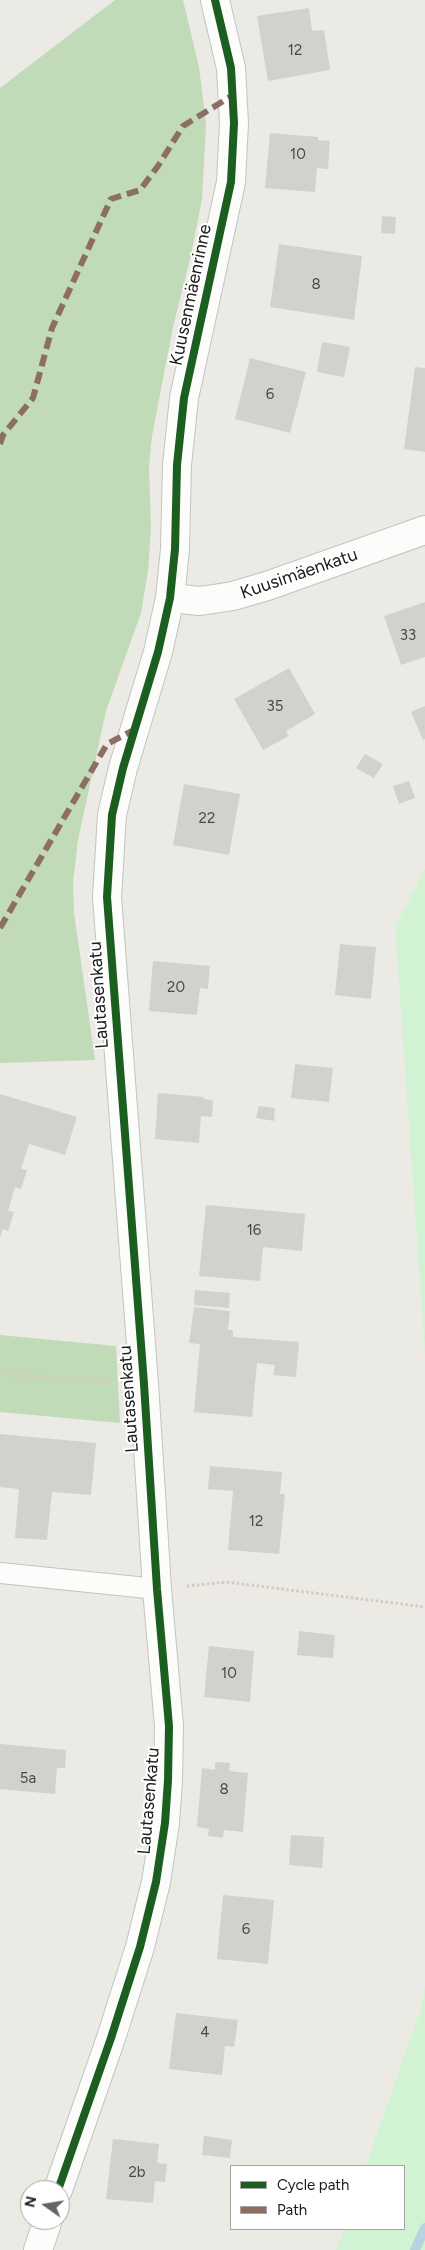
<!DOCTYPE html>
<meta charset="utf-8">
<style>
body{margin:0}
#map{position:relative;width:425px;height:2250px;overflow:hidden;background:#ebeae4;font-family:Figtree,sans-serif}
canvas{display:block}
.legend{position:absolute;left:230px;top:2165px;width:175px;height:65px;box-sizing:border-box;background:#fff;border:1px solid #a4a4a4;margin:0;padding:6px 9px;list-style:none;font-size:15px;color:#1c1c1c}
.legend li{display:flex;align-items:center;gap:10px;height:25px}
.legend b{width:25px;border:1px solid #a4a4a4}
.north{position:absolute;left:20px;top:2180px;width:50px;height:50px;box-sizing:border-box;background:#fff;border:1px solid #a4a4a4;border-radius:50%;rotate:283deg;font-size:14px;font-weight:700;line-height:20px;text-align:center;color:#1c1c1c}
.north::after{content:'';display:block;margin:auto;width:18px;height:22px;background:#646462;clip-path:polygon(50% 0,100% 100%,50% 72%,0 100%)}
</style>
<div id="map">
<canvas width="425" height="2250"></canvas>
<ul class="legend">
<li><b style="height:6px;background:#1b5e20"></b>Cycle path</li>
<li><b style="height:6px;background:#8d6e63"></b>Path</li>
</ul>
<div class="north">N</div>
</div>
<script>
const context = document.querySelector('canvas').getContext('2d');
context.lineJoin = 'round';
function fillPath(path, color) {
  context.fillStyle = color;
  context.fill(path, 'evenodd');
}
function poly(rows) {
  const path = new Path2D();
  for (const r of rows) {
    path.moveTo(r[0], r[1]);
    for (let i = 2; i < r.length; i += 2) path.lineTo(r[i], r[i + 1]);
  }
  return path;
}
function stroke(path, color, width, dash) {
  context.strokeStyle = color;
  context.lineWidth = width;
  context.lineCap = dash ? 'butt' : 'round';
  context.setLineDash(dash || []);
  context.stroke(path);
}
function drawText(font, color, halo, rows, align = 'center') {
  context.font = font + ' Figtree,sans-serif';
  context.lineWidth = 4;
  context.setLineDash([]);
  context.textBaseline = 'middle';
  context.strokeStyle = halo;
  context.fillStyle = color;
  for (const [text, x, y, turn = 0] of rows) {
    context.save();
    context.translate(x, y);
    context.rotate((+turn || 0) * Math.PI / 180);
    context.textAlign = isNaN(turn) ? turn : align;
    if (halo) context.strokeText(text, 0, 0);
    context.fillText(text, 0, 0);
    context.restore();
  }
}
const forest = poly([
 [115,0,183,0,199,67,206,124,202,199,191,255,173,327,152,436,149,466,151,528,148,571,141,613,106,711,78,840,73,882,74,913,95,1060,0,1063,0,88],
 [0,1335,116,1346,120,1423,0,1412]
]);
const park = poly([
 [425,869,425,1352,395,927],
 [425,1987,425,2250,336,2250,344,2229,404,2229,404,2166,366,2166,421,2008]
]);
const stream = poly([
 [415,2250,425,2228]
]);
const building = poly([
 [309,8,312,31,324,30,330,70,268,81,257,16],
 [270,133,318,137,318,140,330,141,328,169,317,168,315,192,265,188],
 [382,216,396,217,395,234,381,233],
 [279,244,362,256,354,320,270,307],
 [322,342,350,347,344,377,317,372],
 [250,358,306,372,290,433,235,419],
 [415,367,425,368,425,452,404,449],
 [425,602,425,657,401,665,384,616],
 [289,668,315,714,286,731,289,736,263,750,234,699],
 [425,706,425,739,423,740,411,712],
 [365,754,383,764,374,778,356,768],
 [409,781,415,798,399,804,393,786],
 [184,784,240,794,229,855,173,845],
 [340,944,376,947,371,999,335,995],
 [153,961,210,966,208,989,200,988,197,1015,149,1011],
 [295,1064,333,1068,329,1102,291,1098],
 [158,1093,204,1097,203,1099,213,1100,212,1117,201,1116,199,1143,155,1139],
 [0,1094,77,1117,65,1155,29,1144,21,1169,27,1170,21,1189,15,1187,8,1211,14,1212,8,1231,3,1229,0,1237],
 [259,1106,275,1108,274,1121,256,1118],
 [206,1205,305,1214,302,1251,263,1247,260,1281,199,1276],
 [195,1290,230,1293,229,1308,194,1305],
 [194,1307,230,1311,228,1330,233,1330,233,1337,299,1342,296,1377,273,1375,275,1365,257,1363,252,1417,194,1412,200,1344,189,1343],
 [0,1434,96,1443,91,1495,52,1492,47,1540,15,1538,19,1489,0,1487],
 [210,1466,282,1472,280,1494,285,1494,279,1554,228,1550,233,1491,208,1489],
 [299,1631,335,1635,333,1658,297,1655],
 [209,1646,254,1651,250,1702,204,1697],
 [0,1744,66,1750,65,1768,57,1768,55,1794,0,1789],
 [215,1762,230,1763,229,1771,248,1773,243,1832,224,1830,223,1838,208,1836,209,1829,197,1827,202,1768,215,1770],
 [291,1835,324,1837,322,1868,289,1865],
 [223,1895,274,1900,268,1964,217,1959],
 [176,2013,238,2020,234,2047,225,2046,222,2075,169,2069],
 [204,2136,232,2140,230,2158,202,2155],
 [113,2139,159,2144,157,2163,167,2164,165,2182,155,2181,153,2203,106,2199]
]);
const path = poly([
 [0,1374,113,1382],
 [187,1586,226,1582,425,1607]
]);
const service = poly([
 [0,1573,157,1589]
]);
const minor = poly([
 [170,598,200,601,233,596,267,586,425,530],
 [58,2190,111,2038,140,1947,156,1882,165,1823,168,1780,169,1726,157,1589,144,1384,107,897,112,815,123,768,158,652,170,598,175,549,177,465,184,398,231,182,234,123,231,68,215,0],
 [38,2250,48,2220]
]);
const quiet = poly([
 [0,444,3,435,33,398,52,328,111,199,140,190,158,166,183,126,233,95],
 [0,928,107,744,134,730]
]);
const cycleway = poly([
 [58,2190,111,2038,140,1947,156,1882,165,1823,168,1780,169,1726,157,1589,144,1384,107,897,112,815,123,768,158,652,170,598,175,549,177,465,184,398,231,182,234,123,231,68,215,0]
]);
const numberNames = [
 ["12",295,51],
 ["10",298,155],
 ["8",316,285],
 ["6",270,395],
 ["33",408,636],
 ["35",275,707],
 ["22",207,819],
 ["20",176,988],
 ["16",254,1231],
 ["12",256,1522],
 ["10",229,1674],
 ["5a",28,1779],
 ["8",224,1790],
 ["6",246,1930],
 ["4",205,2033],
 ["2b",137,2173]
];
const streetNames = [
 ["Kuusenmäenrinne",191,295,-78],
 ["Kuusimäenkatu",299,574,-19],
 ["Lautasenkatu",99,995,-94],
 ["Lautasenkatu",129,1399,-94],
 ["Lautasenkatu",149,1801,-85]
];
fillPath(forest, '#c1dbb8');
fillPath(park, '#d1f3d4');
stroke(stream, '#b6d3df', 10);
fillPath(building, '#d3d1cd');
stroke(service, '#c3c3c0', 22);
stroke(minor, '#c3c3c0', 30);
stroke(path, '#d7c9c3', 3, [2.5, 2.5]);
stroke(service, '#fcfcfb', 20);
stroke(minor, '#fcfcfb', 28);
stroke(quiet, '#8d6e63', 6, [12, 6]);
stroke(cycleway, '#1b5e20', 8);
drawText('15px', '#4a4948', null, numberNames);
drawText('18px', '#1c1c1c', '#fff', streetNames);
</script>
